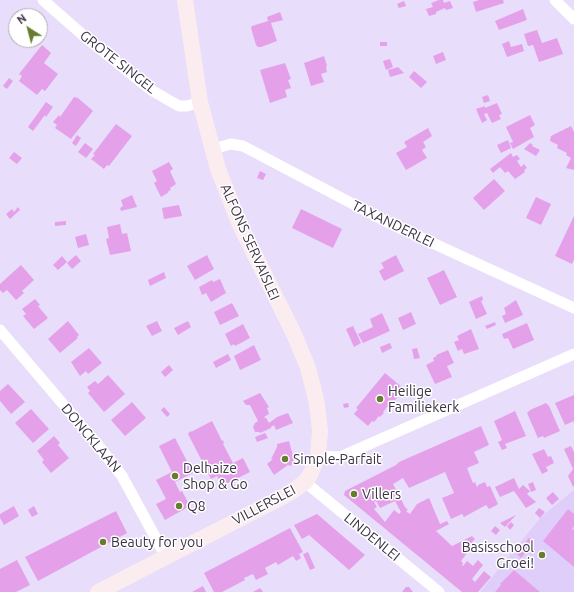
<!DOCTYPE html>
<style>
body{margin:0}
#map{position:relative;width:574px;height:592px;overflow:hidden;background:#e8ddfa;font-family:Ubuntu,sans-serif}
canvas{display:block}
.north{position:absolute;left:8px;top:8px;width:40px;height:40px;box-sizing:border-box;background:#fff;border:1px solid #b0adb4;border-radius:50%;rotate:324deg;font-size:11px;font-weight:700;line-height:16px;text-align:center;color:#3a3244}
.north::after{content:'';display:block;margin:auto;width:14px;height:18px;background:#667d2f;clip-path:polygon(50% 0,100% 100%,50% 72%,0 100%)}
</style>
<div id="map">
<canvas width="574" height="592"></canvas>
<div class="north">N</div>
</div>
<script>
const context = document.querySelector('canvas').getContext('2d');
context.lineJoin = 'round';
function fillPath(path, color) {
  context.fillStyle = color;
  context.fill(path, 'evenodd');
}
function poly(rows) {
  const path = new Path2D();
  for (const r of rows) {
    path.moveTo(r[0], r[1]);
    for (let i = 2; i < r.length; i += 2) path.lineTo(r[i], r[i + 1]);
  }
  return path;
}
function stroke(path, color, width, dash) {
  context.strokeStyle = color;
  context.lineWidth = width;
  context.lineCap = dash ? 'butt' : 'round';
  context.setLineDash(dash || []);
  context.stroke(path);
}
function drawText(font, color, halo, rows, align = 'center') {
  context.font = font + ' Ubuntu,sans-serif';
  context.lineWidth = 3;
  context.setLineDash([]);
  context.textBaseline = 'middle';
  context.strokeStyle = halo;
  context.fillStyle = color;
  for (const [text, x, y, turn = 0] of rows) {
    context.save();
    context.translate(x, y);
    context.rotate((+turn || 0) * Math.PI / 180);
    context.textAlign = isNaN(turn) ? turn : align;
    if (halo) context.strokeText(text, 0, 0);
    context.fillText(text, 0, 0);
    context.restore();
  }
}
const built = poly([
 [574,490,574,592,480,592,541,517]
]);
const building = poly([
 [439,0,443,0,444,3,450,1,453,8,446,10,445,8,436,12,436,14,429,16,426,9,433,7,431,3],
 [479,0,503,0,504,3,476,12,473,2],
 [404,1,406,6,399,8,397,4],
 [523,9,527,20,499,30,495,21],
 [280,12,283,20,271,23,277,41,261,47,258,47,256,45,251,28,252,26,268,21,267,17],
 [537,30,542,43,557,38,563,54,539,62,533,45,528,46,524,34],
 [509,41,511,47,522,44,524,51,507,57,502,44],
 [380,42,387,42,387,46,380,46],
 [42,45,51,53,44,63,58,74,45,91,42,89,37,95,19,81,22,76,19,74],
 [443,52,446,60,436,64,433,56],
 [324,56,327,66,326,67,327,72,321,74,324,82,311,86,304,63],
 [390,59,393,67,386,70,383,61],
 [285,63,291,79,288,80,291,88,285,90,287,97,270,103,260,70],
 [398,67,404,73,390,77,388,70],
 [414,71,427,82,421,88,409,77],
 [9,78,13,81,7,89,3,86],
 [488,95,490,101,484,103,482,97],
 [74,97,78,98,93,111,71,139,55,128,57,125,53,122,59,115,60,117],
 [46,102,53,107,46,117,45,115,33,131,28,127],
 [497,103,502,114,499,115,501,119,492,123,487,113,484,114,487,120,482,123,476,109,485,106,485,108],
 [530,115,535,125,530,128,534,137,513,149,510,143,513,142,506,127],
 [116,124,132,136,109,166,107,165,104,169,91,159,95,155,93,154],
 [571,126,574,132,574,170,566,168,571,158,566,155,567,153,557,148,558,145,550,141,551,136],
 [428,128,432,136,423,142,426,147,422,150,427,158,406,170,396,153,407,147,404,142],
 [77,135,81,138,76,146,72,143],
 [508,140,511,148,501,153,497,145],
 [85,143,93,149,86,158,78,152],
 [530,143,533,145,532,146,540,150,536,156,524,149],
 [14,152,22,158,17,164,9,158],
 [511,153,513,157,517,155,520,159,517,161,521,167,524,164,527,168,524,170,525,172,515,179,508,171,505,173,500,167,493,173,490,169],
 [169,162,173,169,170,171,176,184,170,188,171,190,168,191,169,192,161,197,154,183,157,181,152,171],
 [260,171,266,174,263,180,257,178],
 [494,179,505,191,484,210,473,198],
 [132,195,137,207,121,211,120,208,123,206,121,200],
 [536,197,551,204,541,225,526,218],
 [179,205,182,216,164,219,162,208],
 [18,207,20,210,10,219,6,214,12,209,14,212],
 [301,209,342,229,333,248,292,228],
 [574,216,574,259,572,264,555,256],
 [66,221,66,225,55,226,55,222],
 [120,224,122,234,127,233,131,251,110,255,106,239,109,238,107,227],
 [86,234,89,245,78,248,75,237],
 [76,255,81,261,72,269,67,263],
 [207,255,214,269,195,280,187,266],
 [396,255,404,271,384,281,379,271,384,268,381,263],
 [62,256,67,262,58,270,53,265],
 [21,265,34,280,22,291,24,293,16,300,7,290,3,293,0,290,0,284],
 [444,270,457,297,440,305,427,278],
 [164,272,166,278,150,286,148,280],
 [220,279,226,293,211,302,206,293,202,295,199,287,212,280,213,282],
 [482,296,483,300,481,301,487,314,476,319,469,302],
 [35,299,40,305,38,306,48,318,34,329,23,316,26,314,22,309],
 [516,300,523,315,505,323,502,316,506,314,504,308],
 [232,303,239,316,220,325,214,312],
 [411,312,416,324,403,330,398,318],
 [382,313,390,331,363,343,358,334,373,327,370,319],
 [68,321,79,335,77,337,78,338,60,353,48,339],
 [157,321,162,331,152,336,146,326],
 [188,321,191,327,178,335,174,328],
 [495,322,496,325,487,329,485,326],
 [527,323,534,340,513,349,508,338,504,339,502,334],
 [243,324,250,338,235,346,234,344,231,346,225,334],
 [353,326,361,343,354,347,346,329],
 [471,329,479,349,464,354,462,349,458,351,454,342,459,340,457,336],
 [390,343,392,348,382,353,380,347],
 [254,345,261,360,240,370,234,356],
 [89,348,102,363,88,374,86,371,80,376,71,362],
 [417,348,420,358,414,359,412,349],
 [448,350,454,363,447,366,452,377,435,384,426,365,434,361,433,358,437,356,436,355],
 [228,354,231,360,216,368,213,362],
 [169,365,173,370,165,377,161,372],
 [385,373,403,388,396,395,398,397,394,401,393,400,383,412,384,413,380,417,379,416,374,422,372,421,368,426,354,414,358,409,356,408],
 [108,375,125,394,104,412,88,393,90,391,87,387,95,381,98,384],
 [8,384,25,402,11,414,0,401,0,391],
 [260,393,269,407,267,408,269,414,264,417,265,418,266,418,269,423,277,417,288,413,293,423,276,430,274,425,271,427,271,428,260,433,259,432,255,432,253,427,255,423,258,421,250,405,246,405,243,401],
 [574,395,574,421,565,425,555,403],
 [132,402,146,418,125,436,111,420],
 [348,403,349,407,344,408,343,404],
 [546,403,549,406,560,431,544,438,543,436,538,438,527,413,530,410],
 [164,407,170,414,167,417,161,410],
 [31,409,49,429,33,443,15,423],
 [515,411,526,436,505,444,507,448,502,450,498,442,502,440,494,421],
 [212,421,222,441,223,440,224,443,223,444,233,463,243,458,250,472,222,486,217,476,211,479,188,434,189,433,189,432,191,431,191,432],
 [481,426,489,445,474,452,479,463,467,468,473,483,475,482,477,487,478,486,478,485,485,482,487,487,490,486,498,504,495,506,489,509,486,505,464,517,462,514,451,519,442,498,454,493,445,472,409,488,403,478,393,484,405,507,408,510,406,511,410,514,417,504,429,498,440,524,447,521,449,524,436,531,452,546,472,536,475,539,472,542,474,544,461,561,463,563,462,565,463,566,467,561,473,566,478,560,483,565,472,579,475,582,484,571,491,577,478,592,462,592,344,495,345,491,396,465,399,462],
 [376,501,380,508,395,501,401,512,399,514,394,510,385,522,374,509,377,507,374,502],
 [265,433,268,438,257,442,255,437],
 [54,436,60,443,58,445,69,458,51,473,42,462,44,460,37,451],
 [175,438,193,473,175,482,180,492,182,491,190,506,165,520,156,504,166,499,156,480,172,472,159,446],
 [289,441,293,456,295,457,291,466,288,465,274,475,267,464,273,459,271,459,277,447,277,444],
 [571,446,574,452,574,486,573,487,568,476,573,469,564,449],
 [544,449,548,457,551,456,554,463,546,467,548,471,542,474,532,454],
 [514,478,519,489,523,485,530,491,527,494,536,502,526,508,514,491,500,497,495,487],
 [533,482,536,490,531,492,528,484],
 [553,492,559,499,552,505,546,498],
 [14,506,19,516,4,525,0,518,0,514],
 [34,506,38,514,32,517,28,510],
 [539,508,545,512,540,518,535,513],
 [568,509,574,514,574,526,572,529,574,530,574,567,543,541],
 [116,511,127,533,38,581,25,557],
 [317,514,365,555,349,570,309,535,302,539,294,525],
 [516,515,505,527,500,523],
 [511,522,514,525,510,530,507,526],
 [495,526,500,530,496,535,491,531],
 [290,528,303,552,299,554,301,558,296,561,293,556,278,565,276,562,265,568,268,574,256,580,253,574,244,578,245,580,222,592,214,592,204,573],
 [529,538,534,542,521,558,516,553],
 [308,552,315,568,310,570,303,554],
 [17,560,30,585,16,592,0,592,0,569],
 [514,570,540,592,495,592,501,585,500,584],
 [203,586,206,592,192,592],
 [406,587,409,587,413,592,402,592],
 [260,588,263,592,253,592]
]);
const street = poly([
 [43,0,84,36,151,90,179,106,187,106,200,102],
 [555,0,574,19],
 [213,149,231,144,243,146,389,223,574,308],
 [0,330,97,444,122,476,166,557],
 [318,456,340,457,574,354],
 [305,482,439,592]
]);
const secondary = poly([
 [98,592,290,493,305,482,310,475,318,456,320,431,318,412,316,399,308,368,294,334,240,225,218,169,200,102,185,0]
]);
const markers = [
 [380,399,4,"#667d2f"],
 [285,459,4,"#667d2f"],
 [175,476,4,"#667d2f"],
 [354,494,4,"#667d2f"],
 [179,506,4,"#667d2f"],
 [103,542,4,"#667d2f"],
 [542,555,4,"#667d2f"]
];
const streetNames = [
 ["GROTE SINGEL",118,62,38],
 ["TAXANDERLEI",393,224,26],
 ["ALFONS SERVAISLEI",250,242,66],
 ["DONCKLAAN",91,438,50],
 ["VILLERSLEI",264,505,-28],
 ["LINDENLEI",372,537,39]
];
const poiNames = [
 ["Heilige",388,391],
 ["Familiekerk",388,407],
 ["Simple-Parfait",293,459],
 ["Delhaize",183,468],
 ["Shop & Go",183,484],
 ["Villers",362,494],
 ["Q8",187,506],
 ["Beauty for you",111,542],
 ["Basisschool",534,547,"right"],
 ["Groei!",534,563,"right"]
];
fillPath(built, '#e0cefa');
fillPath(building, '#e4a1ea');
stroke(street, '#fff', 11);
stroke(secondary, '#fbecef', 16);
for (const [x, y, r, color] of markers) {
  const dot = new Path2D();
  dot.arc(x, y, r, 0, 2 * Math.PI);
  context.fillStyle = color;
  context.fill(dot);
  stroke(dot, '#fff', 1.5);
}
drawText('14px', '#3a3244', '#fff', streetNames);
drawText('14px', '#3a3244', '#fff', poiNames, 'left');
</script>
